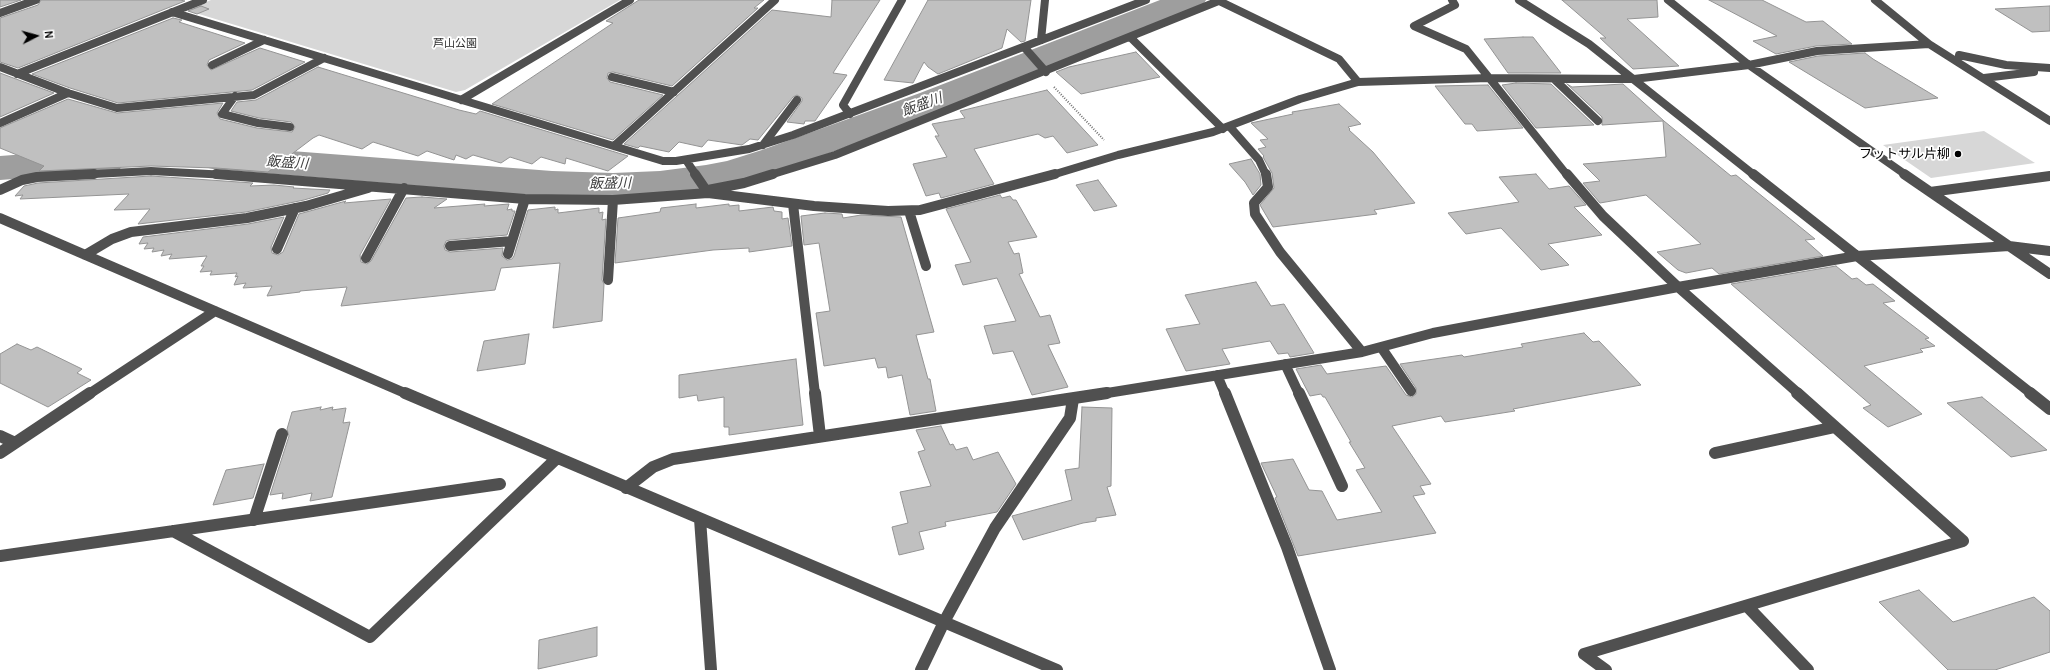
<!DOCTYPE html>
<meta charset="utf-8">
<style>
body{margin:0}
#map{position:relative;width:2050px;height:670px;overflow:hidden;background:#fff;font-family:Karla,sans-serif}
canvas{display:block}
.north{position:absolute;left:16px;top:16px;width:40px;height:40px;-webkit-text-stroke:3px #fff;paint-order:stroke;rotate:84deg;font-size:11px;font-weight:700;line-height:16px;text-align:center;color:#000}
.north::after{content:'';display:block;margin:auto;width:14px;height:18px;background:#000;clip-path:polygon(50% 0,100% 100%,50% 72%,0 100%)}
</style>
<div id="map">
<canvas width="2050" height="670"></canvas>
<div class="north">N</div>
</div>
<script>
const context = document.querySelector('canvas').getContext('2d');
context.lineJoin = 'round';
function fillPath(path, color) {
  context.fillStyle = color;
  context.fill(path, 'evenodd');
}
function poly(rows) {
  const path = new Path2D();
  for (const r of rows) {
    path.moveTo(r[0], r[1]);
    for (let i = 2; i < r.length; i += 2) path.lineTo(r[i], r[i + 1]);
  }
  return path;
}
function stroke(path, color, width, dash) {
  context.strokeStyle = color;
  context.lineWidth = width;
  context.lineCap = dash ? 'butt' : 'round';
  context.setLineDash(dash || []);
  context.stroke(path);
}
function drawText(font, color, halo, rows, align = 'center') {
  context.font = font + ' Karla,"Noto Sans JP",sans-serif';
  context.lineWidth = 3.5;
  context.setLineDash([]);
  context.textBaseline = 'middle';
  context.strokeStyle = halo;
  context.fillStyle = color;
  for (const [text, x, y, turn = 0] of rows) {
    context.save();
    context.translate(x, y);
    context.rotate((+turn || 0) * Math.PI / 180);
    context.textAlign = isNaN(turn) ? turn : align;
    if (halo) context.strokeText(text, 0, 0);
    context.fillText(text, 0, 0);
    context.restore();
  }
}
const green = poly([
 [211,0,620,0,465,90,456,92,189,11,191,8],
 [1984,131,2035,163,1931,178,1883,145]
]);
const river = poly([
 [1160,0,1206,0,1202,7,946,109,790,168,748,181,706,189,660,195,613,199,552,197,213,169,199,166,193,157,199,148,213,145,552,171,613,173,660,171,706,165,727,161,762,150,920,93,1160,0],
 [106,148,120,151,126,160,120,169,106,172,0,180,0,156,106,148]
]);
const building = poly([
 [0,0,21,0,0,7,0,0],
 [41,0,180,0,185,1,18,68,0,62,0,18,38,5,41,0],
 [639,0,764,0,754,8,758,8,672,86,613,72,608,73,607,78,610,82,663,95,613,140,492,104,613,23,606,21,639,0],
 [832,0,880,0,833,73,847,75,815,121,805,121,804,124,787,122,802,101,802,98,797,95,793,97,758,140,750,139,742,145,708,140,702,147,679,142,669,152,640,146,638,148,624,144,772,10,831,17,832,0],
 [928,0,1031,0,1025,41,1021,42,1007,29,1002,48,938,74,928,67,924,62,913,83,884,80,928,0],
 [1562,0,1657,0,1658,17,1627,19,1679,66,1633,69,1600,38,1606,38,1562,0],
 [1709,0,1762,0,1806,22,1823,21,1852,44,1816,46,1776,54,1753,41,1777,36,1709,0],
 [201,6,209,9,197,14,188,11,201,6],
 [2050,6,2050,31,2032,32,1995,9,2050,6],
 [173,18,182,20,179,22,245,43,209,60,207,65,211,70,260,48,305,62,252,90,118,103,70,88,32,74,173,18],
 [1523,37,1533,37,1561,73,1508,73,1484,39,1523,37],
 [1136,52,1160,77,1081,94,1056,72,1069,67,1136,52],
 [1865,53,1873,59,1938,98,1865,108,1789,62,1818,56,1865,53],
 [318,67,459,110,476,114,480,111,628,156,608,171,566,158,565,164,541,157,532,164,510,157,501,163,473,155,466,159,456,155,454,160,427,151,418,156,373,142,362,149,319,135,313,138,268,172,216,168,151,166,39,171,44,166,0,148,0,128,68,99,117,113,223,103,217,113,220,119,257,128,292,132,295,127,291,122,259,118,231,111,237,102,256,100,318,67],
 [0,73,16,79,54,93,0,117,0,73],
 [1516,83,1551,84,1594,125,1536,128,1502,85,1516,83],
 [1567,84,1572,87,1623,84,1664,121,1731,176,1736,175,1815,239,1805,240,1823,256,1719,274,1712,268,1686,273,1678,270,1657,252,1701,244,1646,195,1600,203,1583,183,1600,181,1583,164,1666,157,1663,121,1602,125,1602,117,1567,84],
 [1488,85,1523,128,1477,131,1472,124,1465,124,1435,86,1488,85],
 [1047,90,1098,145,1067,153,1053,136,1045,138,1038,134,974,149,994,184,941,198,939,193,926,196,913,164,947,157,935,136,939,136,932,124,965,118,960,111,1047,90],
 [1339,104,1361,124,1348,127,1350,129,1349,130,1373,152,1415,203,1374,210,1377,214,1273,227,1260,205,1274,188,1272,173,1263,157,1264,156,1258,149,1266,147,1260,140,1268,139,1251,123,1293,114,1292,112,1339,104],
 [1251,159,1260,174,1261,185,1253,195,1245,182,1229,164,1251,159],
 [1536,174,1549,189,1569,186,1586,205,1574,207,1602,235,1548,244,1569,265,1541,270,1501,228,1466,234,1448,213,1519,202,1499,177,1536,174],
 [151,176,253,183,250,186,274,185,294,187,293,188,330,190,328,193,304,200,246,212,138,224,150,209,114,210,129,194,20,199,23,195,15,196,24,186,38,183,151,176],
 [1098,180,1117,206,1094,211,1076,185,1098,180],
 [1000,195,1002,198,1010,196,1013,200,1016,200,1037,237,1008,242,1014,254,1019,253,1023,273,1019,274,1040,317,1050,315,1060,343,1048,345,1068,387,1032,395,1013,351,993,354,984,326,1016,321,997,278,963,285,955,265,971,262,946,209,1000,195],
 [422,197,447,199,434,208,485,204,484,206,509,204,507,210,512,209,512,211,515,211,507,235,450,240,446,241,444,246,445,250,450,252,503,248,502,256,507,260,512,259,514,256,528,210,555,207,555,210,558,209,558,213,599,208,599,213,603,212,602,220,606,219,602,280,604,284,602,321,553,328,560,263,501,268,495,290,341,306,347,287,300,291,300,292,267,296,272,286,243,288,246,283,234,285,238,276,235,277,237,273,210,275,212,271,200,272,204,266,201,266,207,256,169,259,172,254,161,256,164,250,152,252,154,248,144,249,148,243,139,244,143,237,248,224,284,217,271,247,272,253,278,255,283,252,299,214,346,201,344,203,391,199,360,255,361,262,367,264,371,261,406,198,422,197],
 [696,204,696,208,729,204,729,206,739,205,739,211,773,207,774,211,782,212,782,219,788,218,792,246,749,252,749,248,713,250,615,263,618,218,660,212,661,208,696,204],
 [825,213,842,214,843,218,861,215,901,217,934,332,916,335,928,379,930,379,936,411,910,415,902,375,888,378,886,367,878,368,875,358,824,366,816,313,830,311,819,243,804,245,801,216,825,213],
 [1836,266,1852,279,1857,278,1866,285,1873,284,1895,301,1883,303,1929,338,1925,339,1935,346,1920,349,1923,352,1864,366,1922,414,1888,427,1863,408,1871,405,1731,284,1836,266],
 [1256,282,1271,306,1284,304,1314,353,1290,357,1288,353,1278,354,1270,341,1222,349,1230,364,1186,371,1166,329,1200,324,1185,295,1256,282],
 [1584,333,1593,342,1599,341,1641,385,1513,409,1515,411,1445,422,1441,416,1392,426,1431,484,1420,486,1425,494,1413,496,1436,533,1298,556,1275,498,1277,497,1261,463,1293,459,1309,490,1322,491,1337,520,1382,512,1356,470,1365,468,1349,442,1351,442,1325,397,1323,397,1321,394,1310,396,1296,369,1321,365,1327,374,1386,366,1406,395,1412,397,1416,394,1416,388,1400,364,1462,355,1464,357,1523,347,1521,344,1584,333],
 [529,334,525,364,477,371,484,341,529,334],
 [17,344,31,350,37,347,82,369,77,373,91,380,48,407,0,383,0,354,17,344],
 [796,359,803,425,729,435,729,427,724,427,724,397,698,401,697,395,679,398,679,375,796,359],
 [1982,397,2047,450,2011,457,1947,403,1982,397],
 [321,407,320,410,333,407,332,410,346,408,343,423,350,422,332,497,310,501,312,493,282,499,283,493,270,495,289,436,287,429,292,412,321,407],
 [1082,407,1112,408,1111,486,1107,487,1116,515,1096,518,1096,521,1083,523,1023,540,1012,516,1072,500,1065,470,1079,468,1082,407],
 [941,426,950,445,953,444,956,450,967,447,973,460,998,452,1016,484,997,512,945,522,946,526,919,532,924,549,899,555,892,527,908,523,900,492,931,486,918,452,925,450,916,430,941,426],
 [264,464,253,498,213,505,226,470,264,464],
 [1919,590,1953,622,2034,597,2050,611,2050,652,1995,670,1948,670,1879,602,1919,590],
 [597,627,597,656,538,669,539,640,597,627]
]);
const path = poly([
 [1054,87,1104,140]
]);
const minorFar2 = poly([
 [1217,0,1339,59,1358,82],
 [1452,0,1455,5,1414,26,1466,49,1567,175],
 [1519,0,1589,44,1754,175],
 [1668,0,1749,65,1906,175],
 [172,12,663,161,676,161,749,149,793,135,1146,0],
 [0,13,36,0],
 [1130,37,1223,129],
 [1041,40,1045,0],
 [1929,44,2050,121],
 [1024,47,1046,72],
 [1959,55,2006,65,2050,68],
 [212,65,264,40],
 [0,67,68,93,117,108,254,95,324,58],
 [17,74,203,0],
 [612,77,674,92],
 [1984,78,2034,72],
 [1554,79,1598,121],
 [235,96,222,114,258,123,290,127],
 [461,100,630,0],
 [850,114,843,105,902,0],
 [0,123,68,93],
 [1230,127,1259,160,1266,175],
 [763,145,797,100],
 [614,146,775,0],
 [686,160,696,175],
 [75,175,151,171,228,175],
 [770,175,835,155,1221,0],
 [1052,175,1118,155,1213,132,1300,99,1358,82,1489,78,1634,79,1749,65,1817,51,1929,44,1875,0]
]);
const minorFar1 = poly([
 [216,174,525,199,613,200,708,193,814,206,888,211,920,210,1055,174],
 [695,174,708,193],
 [1266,174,1268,187,1254,203,1255,214,1280,252,1362,352],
 [1567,174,1603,216,1678,287,1799,394],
 [1753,174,2032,394],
 [1904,174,2050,274],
 [0,190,22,180,37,177,94,174],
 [708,190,744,183,773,174],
 [1930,192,2050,176],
 [793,204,815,394],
 [909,211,926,266],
 [0,218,407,394],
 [450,246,512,241],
 [277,249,295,208],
 [508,254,525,199],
 [85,255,112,239,131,232,247,218,306,206,368,188],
 [366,258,404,188],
 [608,280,613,200],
 [1381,347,1411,391],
 [1285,364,1299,394],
 [1217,375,1225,394],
 [89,394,215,311],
 [1101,394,1362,352,1433,333,1678,287,1857,256,2009,246,2050,251]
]);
const minor = poly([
 [405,393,1057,670],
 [815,393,820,436],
 [1225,393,1287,547,1330,670],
 [1299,393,1342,486],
 [2030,393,2050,409],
 [0,436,15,443,90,393],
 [0,453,15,443],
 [1715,453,1835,427],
 [626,488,653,467,673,459,1107,393],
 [700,519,711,670],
 [254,520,282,434],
 [173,531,370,637,556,459],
 [0,556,500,484],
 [1747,606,1808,670],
 [1584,654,1963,541,1797,393],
 [1584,654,1606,670],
 [921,670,944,622,995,528,1070,418,1073,399]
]);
const markers = [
 [1958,154,4,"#000"]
];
const farParknames = [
 ["芦山公園",455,44]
];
const poiNames = [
 ["フットサル片柳",1950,154]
];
const waterNames = [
 ["飯盛川",922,105,-20],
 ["飯盛川",287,163,4],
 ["飯盛川",610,184,-1]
];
fillPath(green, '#d7d7d7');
fillPath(river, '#9e9e9e');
fillPath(building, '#c0c0c0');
stroke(building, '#949494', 1);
stroke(path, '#727272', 2, [1, 1.5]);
stroke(minorFar2, '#505050', 8);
stroke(minorFar1, '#505050', 10);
stroke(minor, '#505050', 12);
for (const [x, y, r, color] of markers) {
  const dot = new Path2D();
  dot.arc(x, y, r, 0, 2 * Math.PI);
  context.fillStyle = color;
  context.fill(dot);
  stroke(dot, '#fff', 1.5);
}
drawText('11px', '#2e2e2e', '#fff', farParknames);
drawText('13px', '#000', '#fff', poiNames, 'right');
drawText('italic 14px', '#3f3f3f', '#fff', waterNames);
</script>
